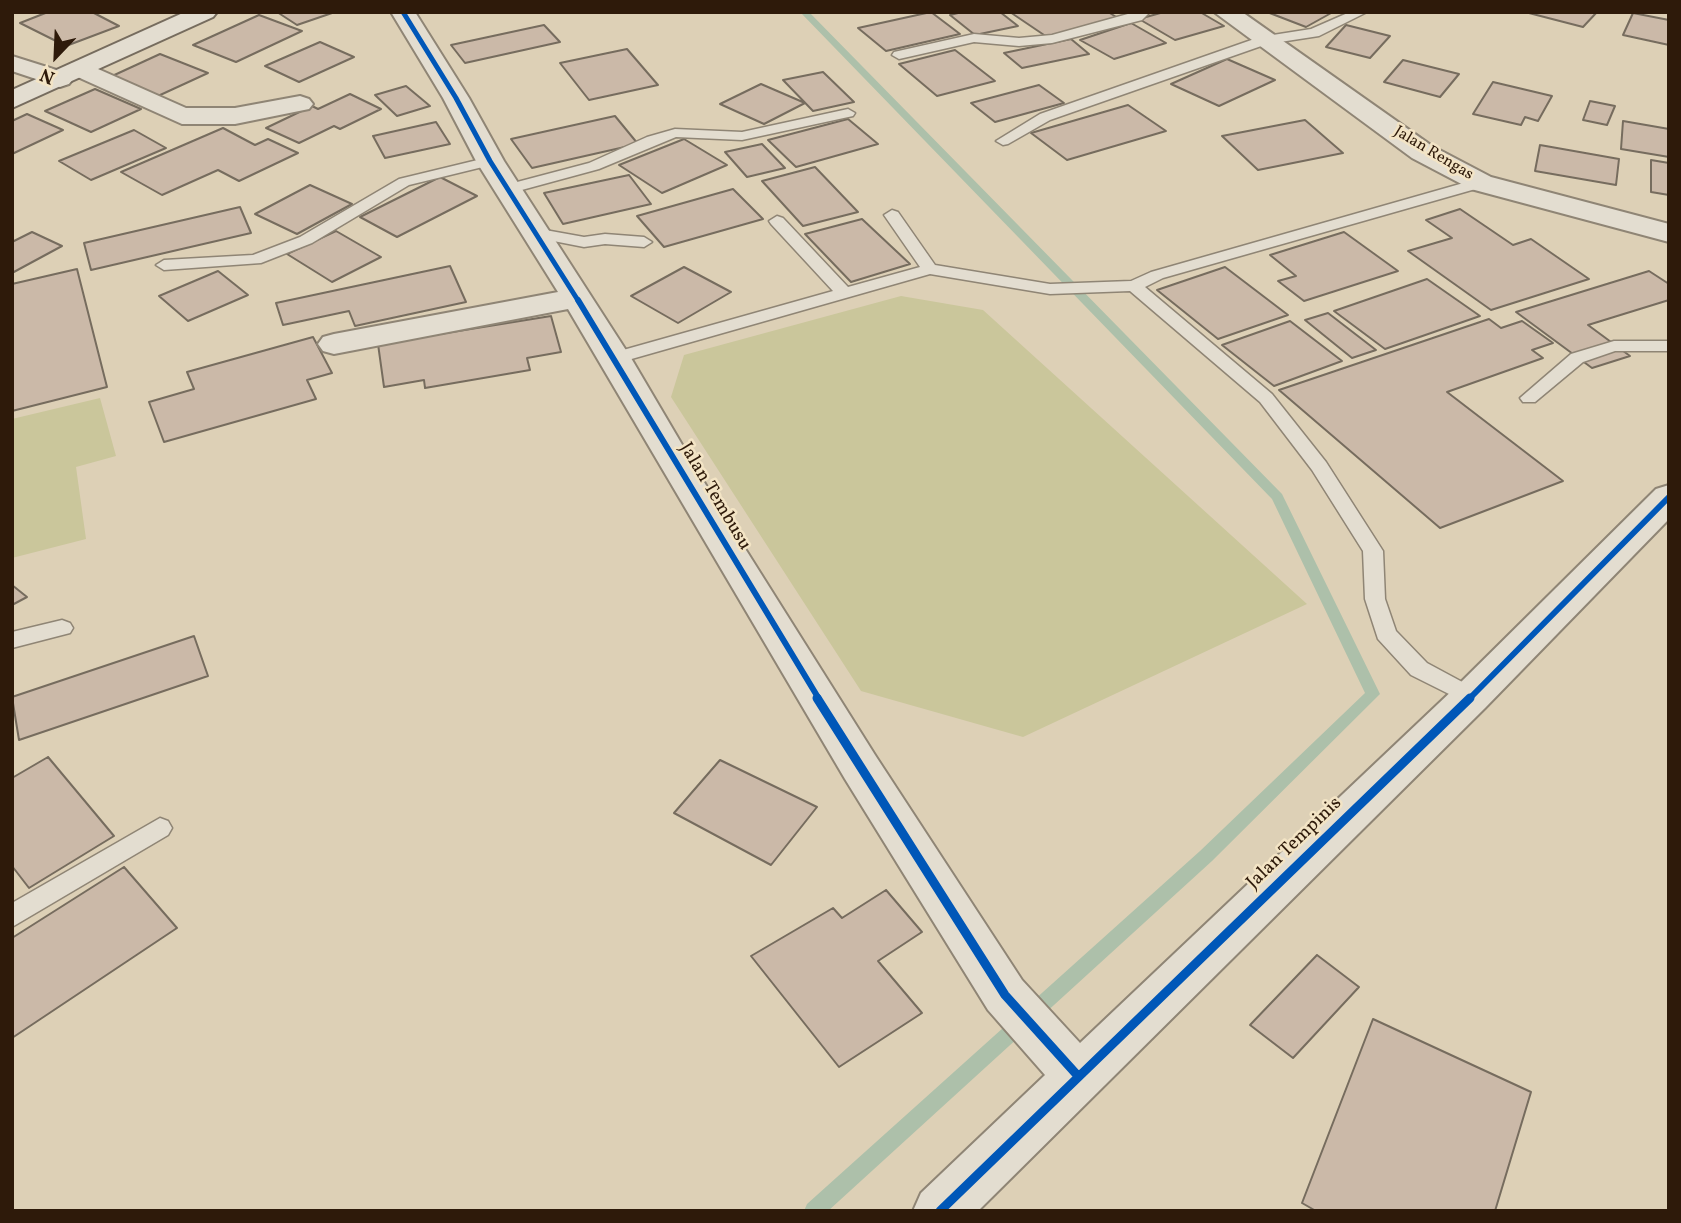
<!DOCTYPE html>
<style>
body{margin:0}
#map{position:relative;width:1681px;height:1223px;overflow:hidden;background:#ddd0b6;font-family:Vollkorn,serif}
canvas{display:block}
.frame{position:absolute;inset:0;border:14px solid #2e1a0a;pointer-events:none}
.north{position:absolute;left:21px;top:21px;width:70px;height:70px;-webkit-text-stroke:5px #f3e4c5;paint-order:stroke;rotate:203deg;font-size:19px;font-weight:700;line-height:28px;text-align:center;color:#2e1a0a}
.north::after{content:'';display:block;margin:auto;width:24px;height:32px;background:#2e1a0a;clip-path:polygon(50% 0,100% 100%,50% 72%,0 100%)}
</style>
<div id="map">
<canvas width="1681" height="1223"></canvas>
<div class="frame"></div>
<div class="north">N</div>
</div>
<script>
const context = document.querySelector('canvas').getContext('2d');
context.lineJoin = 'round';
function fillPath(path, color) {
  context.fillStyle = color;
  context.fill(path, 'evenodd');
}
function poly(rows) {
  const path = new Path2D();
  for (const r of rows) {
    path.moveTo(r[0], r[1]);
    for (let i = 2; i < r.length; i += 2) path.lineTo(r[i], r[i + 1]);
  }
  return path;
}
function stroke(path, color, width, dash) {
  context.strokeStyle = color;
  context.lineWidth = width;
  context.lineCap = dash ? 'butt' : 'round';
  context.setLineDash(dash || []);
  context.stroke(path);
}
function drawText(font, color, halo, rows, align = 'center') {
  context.font = font + ' Vollkorn,serif';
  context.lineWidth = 5;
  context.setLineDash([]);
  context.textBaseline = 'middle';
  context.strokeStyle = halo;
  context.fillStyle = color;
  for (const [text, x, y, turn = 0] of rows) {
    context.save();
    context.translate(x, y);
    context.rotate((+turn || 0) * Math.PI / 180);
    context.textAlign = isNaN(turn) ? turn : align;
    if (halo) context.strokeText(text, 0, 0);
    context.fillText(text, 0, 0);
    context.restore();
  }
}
const green = poly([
 [901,296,983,310,1307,604,1023,737,861,691,671,397,684,355],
 [100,398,116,456,76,467,86,539,12,558,12,419]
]);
const stream = poly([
 [800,12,809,12,1282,494,1380,694,1212,861,828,1211,804,1211,807,1204,1200,851,1365,693,1272,499,800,12]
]);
const building = poly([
 [48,12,92,12,119,26,66,46,20,23,48,12],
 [277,12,335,12,297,25,277,12],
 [931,12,960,34,886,51,858,28,931,12],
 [962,12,1000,12,1018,26,975,35,950,15,962,12],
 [1010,12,1108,12,1118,18,1047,37,1010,12],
 [1164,12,1200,12,1224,26,1175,40,1139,19,1164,12],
 [1267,12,1333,12,1306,27,1267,12],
 [1525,12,1597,12,1583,27,1525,12],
 [1633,13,1669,20,1669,45,1623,35,1633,13],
 [259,15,302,31,236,62,193,45,259,15],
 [1131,23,1166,43,1114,59,1080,40,1131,23],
 [544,25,560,42,465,63,451,45,544,25],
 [1346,25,1390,36,1370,58,1326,47,1346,25],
 [1071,39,1089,54,1022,68,1004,53,1071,39],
 [320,42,354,57,299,82,265,66,320,42],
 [627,49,658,85,589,100,560,63,627,49],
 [955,50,995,81,937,96,899,64,955,50],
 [160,54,208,73,158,96,110,77,160,54],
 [1227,59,1275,80,1219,106,1171,84,1227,59],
 [1403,60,1459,74,1440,97,1384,82,1403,60],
 [823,72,854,102,813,111,783,80,823,72],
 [1493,82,1552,96,1538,121,1525,117,1521,125,1473,114,1493,82],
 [761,84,805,103,764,124,720,104,761,84],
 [1039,85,1064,103,995,122,971,103,1039,85],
 [406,86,430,106,397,116,375,95,406,86],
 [95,89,141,109,91,132,45,111,95,89],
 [350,94,381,109,340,129,334,126,299,143,266,128,312,106,318,109,350,94],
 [1590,101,1615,106,1607,125,1583,120,1590,101],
 [1128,105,1166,131,1067,160,1031,133,1128,105],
 [27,114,63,130,12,154,12,121,27,114],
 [615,116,638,144,532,168,511,139,615,116],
 [848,119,878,144,796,167,768,140,848,119],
 [1305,120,1343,153,1258,170,1222,136,1305,120],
 [1623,121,1669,129,1669,157,1621,149,1623,121],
 [436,122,450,144,385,158,373,136,436,122],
 [223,128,255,145,268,139,298,153,239,181,218,170,162,195,121,172,223,128],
 [134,130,166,148,91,180,59,161,134,130],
 [684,139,727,165,662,193,619,165,684,139],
 [762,144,785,168,747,177,725,152,762,144],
 [1540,145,1619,159,1616,185,1535,171,1540,145],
 [1651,160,1669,163,1669,195,1651,192,1651,160],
 [815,167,858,212,803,226,762,181,815,167],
 [629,175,651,204,563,224,544,193,629,175],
 [440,177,477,196,397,237,360,217,440,177],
 [310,185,352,204,297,234,255,214,310,185],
 [733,189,763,219,664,247,637,216,733,189],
 [240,207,251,233,91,270,84,243,240,207],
 [1460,209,1513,245,1531,239,1589,279,1491,310,1408,251,1452,238,1426,220,1460,209],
 [862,219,910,264,851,282,805,234,862,219],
 [336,231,381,257,332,282,287,254,336,231],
 [32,232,62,246,12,273,12,242,32,232],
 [1344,232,1398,271,1304,301,1278,281,1296,276,1270,255,1344,232],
 [450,266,466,302,355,326,349,311,283,325,276,303,450,266],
 [684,267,731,292,678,323,631,296,684,267],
 [1225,267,1288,315,1218,339,1157,290,1225,267],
 [77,269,107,387,12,411,12,284,77,269],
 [218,271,248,295,188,321,159,296,218,271],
 [1649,271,1669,284,1669,300,1588,325,1630,356,1592,368,1516,312,1649,271],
 [1427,279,1480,316,1385,349,1334,311,1427,279],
 [1328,313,1376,350,1352,358,1305,320,1328,313],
 [551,316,561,352,527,358,530,370,425,388,424,380,384,387,378,344,551,316],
 [1489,319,1501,328,1522,321,1553,343,1532,350,1543,358,1447,392,1563,481,1440,528,1279,390,1489,319],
 [1290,321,1342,361,1274,386,1222,345,1290,321],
 [313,337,332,373,307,380,316,399,164,442,149,402,194,389,187,372,313,337],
 [12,585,27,597,12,605,12,585],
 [194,636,208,676,19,740,12,697,194,636],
 [48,757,114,836,29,888,12,866,12,778,48,757],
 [720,760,817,807,771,865,674,813,720,760],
 [124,867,177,928,12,1038,12,938,124,867],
 [886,890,922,932,878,961,922,1013,839,1067,751,956,833,908,842,918,886,890],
 [1317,955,1359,987,1293,1058,1250,1025,1317,955],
 [1373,1019,1531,1092,1495,1211,1316,1211,1302,1203,1373,1019]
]);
const lane = poly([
 [1135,12,1150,12,1142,20,1052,43,1019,46,974,42,899,59,892,55,894,52,974,34,1019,38,1052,35,1135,12],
 [1350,12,1367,12,1319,36,1267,44,1050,120,1008,144,1003,145,996,141,1040,114,1260,37,1311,29,1350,12],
 [848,109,855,113,853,116,742,140,676,137,599,169,507,194,499,189,502,186,589,163,647,137,675,129,742,132,848,109],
 [490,157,495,158,497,161,495,164,409,185,312,243,261,263,164,270,156,265,164,260,253,255,300,237,399,179,490,157],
 [1481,178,1486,180,1489,183,1486,186,1163,278,1145,287,1272,394,1326,462,1383,551,1385,599,1396,631,1427,663,1479,691,1482,697,1479,703,1471,705,1411,675,1378,639,1365,599,1363,551,1312,470,1260,402,1130,291,1050,294,930,274,621,362,609,362,606,358,609,354,833,291,771,224,769,221,777,216,783,218,848,287,920,267,884,215,892,210,898,212,935,265,1050,284,1131,281,1151,272,1481,178],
 [534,228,584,237,605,234,644,237,652,242,644,247,605,244,584,247,528,236,526,233,534,228],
 [1614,341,1669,341,1669,351,1615,351,1583,362,1535,402,1523,402,1520,398,1571,354,1614,341],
 [62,620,70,623,73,628,70,633,12,648,12,632,62,620],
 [160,818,168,821,172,828,168,835,12,927,12,903,160,818]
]);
const street = poly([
 [391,12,415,12,469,98,504,161,631,358,717,504,875,755,1022,980,1080,1043,1457,686,1656,489,1669,485,1669,519,1485,708,978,1211,913,1211,921,1193,1045,1075,988,1010,845,779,568,309,334,354,323,351,318,344,323,337,334,334,558,292,476,161,443,98,391,12],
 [1214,12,1242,12,1432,146,1491,177,1669,224,1669,242,1471,189,1412,158,1214,12],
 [12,56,69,74,73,79,69,84,60,87,12,71,12,56],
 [80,61,186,108,235,108,300,96,309,99,313,104,309,109,235,124,182,124,71,74,67,69,71,64,80,61]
]);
const secondary = poly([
 [185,12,217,12,213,17,12,108,12,90,185,12]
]);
const cyclewayFar2 = poly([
 [403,12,456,98,490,161,579,302]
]);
const cyclewayFar1 = poly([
 [578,300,819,699],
 [1469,699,1669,497]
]);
const cycleway = poly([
 [817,698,1005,995,1078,1076],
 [940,1211,1470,698]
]);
const farStreetnames = [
 ["Jalan Rengas",1433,154,31]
];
const streetNames = [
 ["Jalan Tembusu",714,497,59],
 ["Jalan Tempinis",1295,844,-44]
];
fillPath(green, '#cac69b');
fillPath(stream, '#adc0aa');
fillPath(building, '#cbb9a8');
stroke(building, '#766c5e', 2);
stroke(lane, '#8f8575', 3);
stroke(street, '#8f8575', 4);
stroke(secondary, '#766c5e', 4);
fillPath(lane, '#e3ddd0');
fillPath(street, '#e3ddd0');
fillPath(secondary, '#e3ddd0');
stroke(cyclewayFar2, '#0057b8', 5);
stroke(cyclewayFar1, '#0057b8', 6);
stroke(cycleway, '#0057b8', 9);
drawText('16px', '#2e1a0a', '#f3e4c5', farStreetnames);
drawText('19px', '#2e1a0a', '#f3e4c5', streetNames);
</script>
